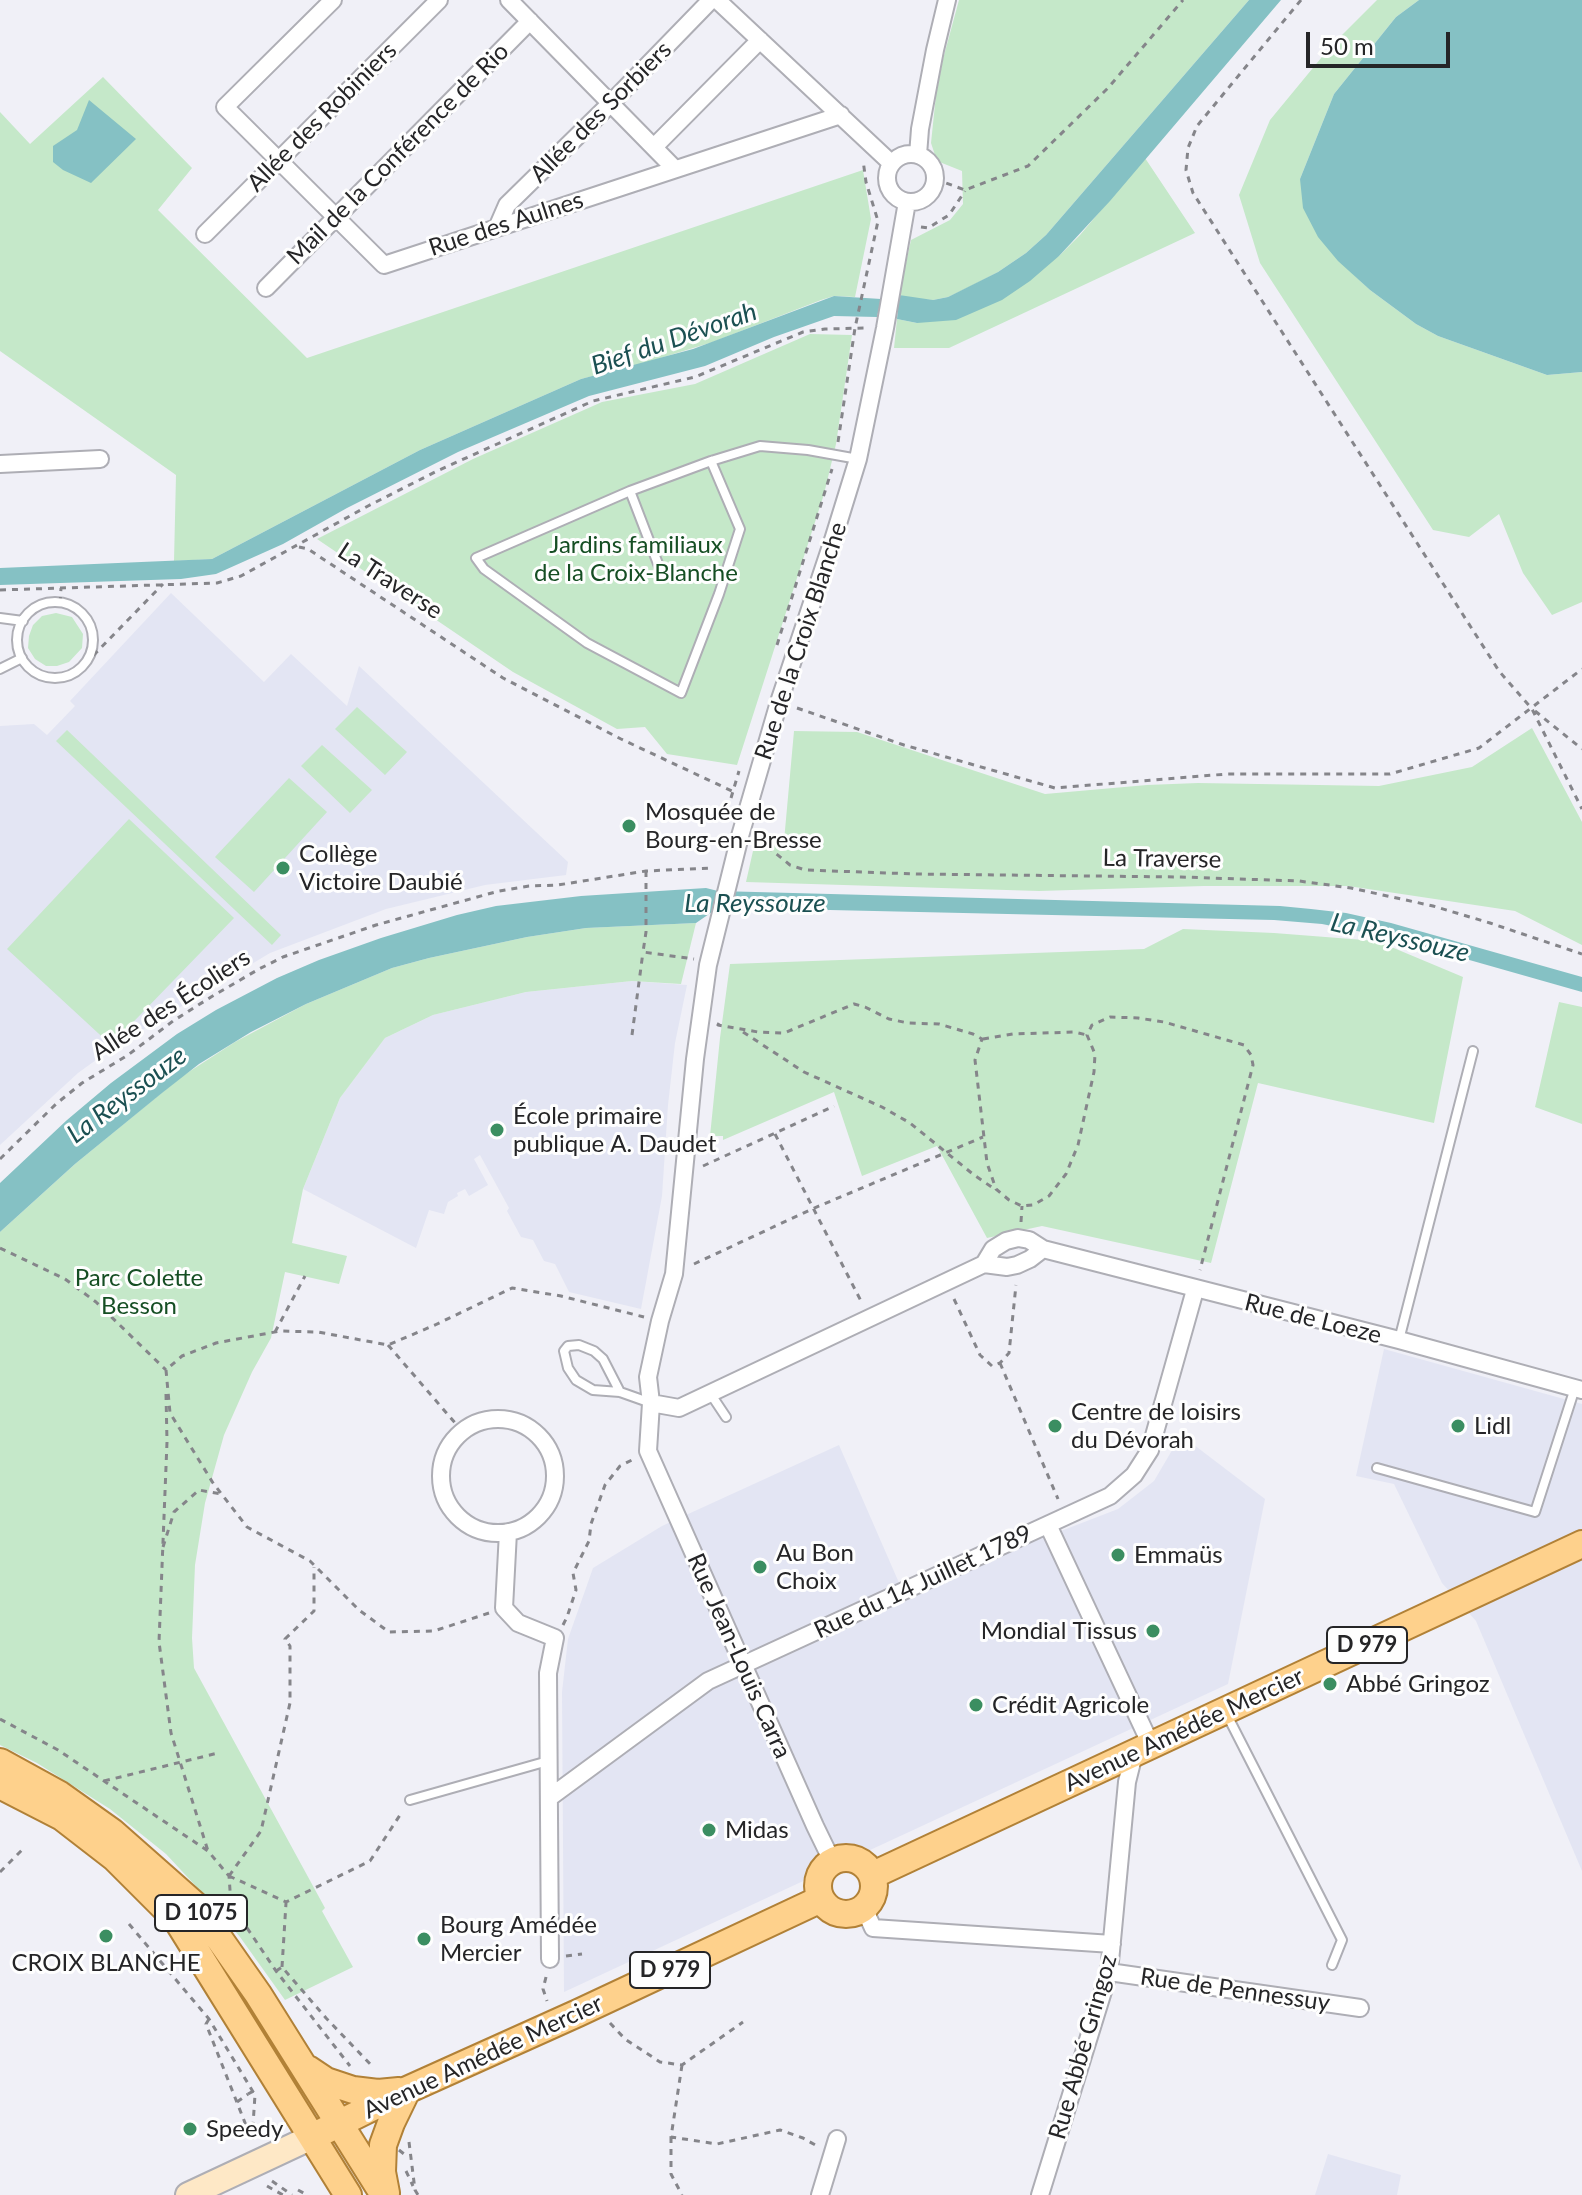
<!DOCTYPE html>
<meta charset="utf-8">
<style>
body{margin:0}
#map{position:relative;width:1582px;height:2195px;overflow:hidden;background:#f0f0f7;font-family:Lato,sans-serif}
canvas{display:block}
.scale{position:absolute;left:1306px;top:32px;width:144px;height:36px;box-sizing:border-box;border:4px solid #252527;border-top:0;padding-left:10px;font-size:24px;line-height:28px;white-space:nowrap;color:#252527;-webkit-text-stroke:6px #fefefe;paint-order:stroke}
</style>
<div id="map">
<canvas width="1582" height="2195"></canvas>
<div class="scale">50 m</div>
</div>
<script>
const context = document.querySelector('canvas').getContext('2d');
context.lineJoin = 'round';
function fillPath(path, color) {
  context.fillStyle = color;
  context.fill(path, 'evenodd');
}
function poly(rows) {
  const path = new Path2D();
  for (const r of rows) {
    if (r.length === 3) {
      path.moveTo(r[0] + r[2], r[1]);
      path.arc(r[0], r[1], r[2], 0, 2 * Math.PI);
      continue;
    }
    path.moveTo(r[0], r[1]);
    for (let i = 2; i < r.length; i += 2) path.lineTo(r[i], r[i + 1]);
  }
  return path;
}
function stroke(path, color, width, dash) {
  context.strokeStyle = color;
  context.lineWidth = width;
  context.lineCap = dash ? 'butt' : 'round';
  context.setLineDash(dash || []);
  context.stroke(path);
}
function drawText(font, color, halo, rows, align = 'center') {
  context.font = font + ' Lato,sans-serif';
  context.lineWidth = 6;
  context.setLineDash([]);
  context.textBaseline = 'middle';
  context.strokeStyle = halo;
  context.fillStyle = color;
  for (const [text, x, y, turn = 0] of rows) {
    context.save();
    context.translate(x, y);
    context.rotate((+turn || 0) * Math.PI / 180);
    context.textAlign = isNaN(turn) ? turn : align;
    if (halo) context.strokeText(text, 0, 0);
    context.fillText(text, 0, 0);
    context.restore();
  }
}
const built = poly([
 [171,593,264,682,291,654,347,706,359,666,568,862,566,875,485,885,386,909,270,953,114,1047,78,1073,0,1145,0,726,34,724,47,735,75,706,70,701],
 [632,981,687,985,675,1043,668,1105,662,1196,641,1309,569,1292,555,1264,544,1261,533,1240,521,1237,507,1211,509,1208,480,1155,474,1159,488,1185,469,1196,465,1189,457,1193,458,1196,448,1202,444,1214,429,1210,416,1248,303,1189,340,1098,385,1038,433,1015,526,992],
 [1384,1349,1582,1404,1582,1871,1476,1621,1442,1583,1394,1484,1356,1476],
 [1181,1435,1265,1499,1228,1684,564,1992,562,1692,568,1639,593,1568,662,1526,839,1445,903,1592,1118,1509,1154,1481],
 [1328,2154,1401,2175,1397,2195,1315,2195]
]);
const green = poly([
 [959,0,1249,0,1046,235,1026,253,998,272,969,287,948,297,933,300,914,299,899,295,911,240,950,220,963,204,962,171,937,161,931,143,936,95,943,59],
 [1377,0,1419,0,1396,17,1334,94,1300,179,1355,276,1370,290,1416,324,1438,336,1547,375,1582,372,1582,602,1552,615,1523,573,1499,514,1469,537,1433,530,1260,263,1239,195,1270,120,1331,46],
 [103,77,192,168,158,210,307,358,863,170,871,219,855,297,834,296,821,300,713,342,644,363,581,379,420,450,212,559,174,561,176,475,0,351,0,112,30,144],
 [1145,158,1195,233,949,348,894,348,897,319,917,323,1059,256,1080,235],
 [810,334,852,335,836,444,824,494,737,765,667,754,645,727,617,729,513,672,317,539,473,459,602,402,695,384],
 [56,613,72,617,83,634,82,648,69,662,57,666,46,666,35,659,28,648,29,636,33,625,42,616],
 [357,707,407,752,385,775,335,729],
 [1532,728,1582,822,1582,945,1515,911,1348,886,1204,886,1039,891,746,882,753,851,784,841,794,731,857,732,1045,794,1147,785,1198,783,1379,786,1472,767],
 [67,730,281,935,272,945,56,741],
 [322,745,372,790,350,813,301,766],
 [289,778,327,812,254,892,215,857],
 [129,819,234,918,111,1045,7,949],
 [696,923,681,984,632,981,526,992,433,1015,385,1038,340,1098,303,1189,292,1243,347,1256,339,1284,285,1272,271,1338,252,1372,224,1435,205,1503,195,1565,192,1638,194,1668,325,1908,322,1911,353,1967,285,2000,240,1937,207,1898,166,1854,110,1809,37,1763,0,1745,0,1232,75,1164,181,1077,235,1042,306,1004,392,968,429,958,527,937,586,928],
 [1183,929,1274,933,1377,941,1463,977,1434,1123,1258,1083,1211,1263,1042,1226,987,1238,937,1146,862,1176,834,1092,723,1140,723,1136,710,1136,720,1038,730,964,1144,949],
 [1559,1002,1582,1007,1582,1124,1535,1107]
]);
const water = poly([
 [1249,0,1281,0,1110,201,1059,256,1030,281,1002,300,956,320,917,323,897,319,899,295,933,300,948,297,998,272,1026,253,1046,235],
 [1419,0,1582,0,1582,372,1547,375,1438,336,1416,324,1370,290,1338,261,1318,237,1303,208,1300,179,1334,94,1396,17],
 [89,100,136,139,91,183,63,170,53,162,53,146,77,130],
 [834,296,881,299,877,317,834,316,774,337,705,366,589,396,458,452,347,508,283,544,216,574,181,579,0,585,0,568,212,559,420,450,581,379,693,349],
 [706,888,718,891,1280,906,1311,909,1346,913,1391,923,1582,977,1582,992,1392,938,1322,924,1274,920,830,910,712,912,696,923,586,928,527,937,429,958,392,968,306,1004,251,1032,199,1064,162,1093,75,1164,0,1232,0,1183,67,1120,111,1083,177,1034,216,1010,277,978,319,960,381,938,457,915,496,906,581,896]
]);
const path = poly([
 [1301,0,1197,126,1188,148,1186,170,1193,193,1499,671,1532,709,1582,809],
 [935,179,965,190,1028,166,1108,88,1183,0],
 [921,227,928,228,949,215,965,191],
 [838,442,855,328,878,221,866,182,863,160],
 [299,547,308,549,503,678,621,739,732,791],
 [0,590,217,583,241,576,368,506,437,471,593,401,695,377,803,332,825,329,865,328],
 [60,603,61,588],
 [777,645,832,469],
 [85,664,163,584],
 [797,708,904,745,1055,788,1227,774,1390,774,1479,748,1582,669],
 [1535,711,1582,749],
 [731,798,739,771],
 [758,839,790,865,805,870,916,874,1181,877,1299,881,1351,888,1433,906,1490,923,1582,954],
 [646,871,646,932,643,952,694,959],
 [719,1023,718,1025,758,1032,784,1033,854,1004,865,1007,889,1019,908,1023,939,1024,973,1034,982,1039,975,1060,987,1163,996,1189,1009,1200,1022,1206,1033,1205,1049,1196,1066,1174,1078,1145,1094,1072,1095,1054,1087,1035,1092,1025,1110,1017,1138,1018,1164,1022,1244,1045,1251,1055,1253,1065,1200,1270],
 [743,1032,804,1072,882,1107,910,1123,974,1175,996,1190],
 [632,1035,643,952],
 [983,1039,1013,1034,1074,1032,1087,1035],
 [775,1134,861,1301],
 [0,1159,56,1104,82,1083,128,1055,173,1021,211,997,259,969,283,957,376,925,499,891,529,886,558,885,646,871,712,868],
 [703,1166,834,1106],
 [1021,1222,1022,1206],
 [0,1248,65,1279,96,1302,166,1370],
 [694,1264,812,1209,983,1137],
 [954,1299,980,1355,992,1366,1000,1363,1009,1353,1016,1285],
 [275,1332,305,1276],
 [388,1345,462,1431],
 [1000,1363,1058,1499],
 [166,1394,167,1442,159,1642,171,1733,208,1851],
 [163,1547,174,1512,199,1490,221,1494],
 [489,1613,434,1631,389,1632,359,1610,310,1561,247,1527,213,1483,170,1413,166,1370,182,1356,216,1343,280,1331,318,1332,388,1345,435,1325,512,1288,561,1296,644,1317],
 [563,1625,567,1617,576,1590,573,1573,589,1541,591,1524,605,1485,620,1466,634,1459],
 [0,1719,58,1750,208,1851,229,1876,231,1904,276,1971,350,2066],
 [104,1781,218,1753],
 [0,1872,25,1847],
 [229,1876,261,1831,290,1703,290,1646,285,1639,314,1611,314,1567],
 [229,1876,286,1902,370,1861,402,1812],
 [129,1924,209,2019,255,2095,252,2140],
 [566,1956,582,1954],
 [282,1967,286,1903],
 [276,1971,282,1967,326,2018,374,2068],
 [546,1977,543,1989,547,2001],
 [209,2019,206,2024,251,2138],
 [610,2023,625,2039,660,2062,682,2065,743,2022],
 [682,2065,671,2137,717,2144,780,2130,803,2138,817,2146],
 [237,2102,248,2094],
 [671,2137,671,2174,682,2195],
 [409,2142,415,2190,418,2195],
 [406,2171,413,2186],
 [272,2181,292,2195],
 [267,2186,283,2195],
 [298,2190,307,2195]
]);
const lane = poly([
 [711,461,740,529,719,594,681,693,587,643,484,569,476,558,630,491,711,461,760,446,808,450,858,459],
 [630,491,660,569],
 [55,640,38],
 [0,618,23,621],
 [0,669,22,658],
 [1399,1340,1473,1051],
 [620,1392,603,1359,594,1351,579,1345,568,1346,564,1351,568,1368,576,1380,593,1390,620,1392,651,1403],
 [710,1393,726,1417],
 [1377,1468,1535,1512,1575,1388],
 [1227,1715,1342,1940,1332,1965],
 [410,1800,548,1761]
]);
const street = poly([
 [333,0,225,107,384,265,841,115],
 [509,0,675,169],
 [717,0,891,163],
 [654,147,760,40],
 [911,178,24],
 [918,155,920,129,935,50,947,0],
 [497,228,507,205,610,104,711,0],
 [205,234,439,0],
 [266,288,530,21],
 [0,464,100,459],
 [984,1264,1007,1267,1017,1265,1030,1259,1043,1249],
 [651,1403,679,1408,984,1264,993,1249,1006,1241,1018,1238,1029,1240,1043,1249,1399,1340,1582,1390],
 [498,1476,57],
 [1048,1525,1151,1745],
 [508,1532,504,1608,518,1623,555,1638,548,1673,550,1959],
 [549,1798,708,1681,1110,1496,1134,1475,1150,1450,1195,1290],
 [832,1861,815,1826,648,1451,651,1403,648,1377,660,1321,674,1274,695,1059,708,965,740,836,779,702,833,540,858,459,885,328,907,202],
 [864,1908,873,1928,1112,1944],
 [1109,1972,1360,2008],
 [820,2195,837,2139],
 [1040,2195,1109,1972,1127,1782,1134,1754]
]);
const secondary = poly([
 [188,2195,312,2137]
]);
const primary = poly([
 [0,1762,60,1795,112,1832,197,1907,258,1994,384,2195],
 [0,1785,62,1817,115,1858,177,1920,348,2195],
 [846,1886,28],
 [873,1875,1582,1544],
 [308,2069,326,2081,353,2090,378,2093,399,2091],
 [312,2137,407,2090,578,2013,821,1899],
 [386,2193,382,2172,383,2145,391,2123,407,2090]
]);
const pathBridge = poly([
 [248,2094,257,2089],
 [399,2150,404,2154]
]);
const markers = [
 [629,826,8,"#3b8e61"],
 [283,868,8,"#3b8e61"],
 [497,1130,8,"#3b8e61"],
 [1055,1426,8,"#3b8e61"],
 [1458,1426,8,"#3b8e61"],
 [1118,1555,8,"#3b8e61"],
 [760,1567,8,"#3b8e61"],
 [1153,1631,8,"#3b8e61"],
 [1330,1684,8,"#3b8e61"],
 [976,1705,8,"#3b8e61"],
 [709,1830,8,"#3b8e61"],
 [106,1936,8,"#3b8e61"],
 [424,1939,8,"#3b8e61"],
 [190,2129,8,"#3b8e61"]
];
const shields = [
 [1367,1645,80],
 [201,1913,92],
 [670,1970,80]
];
const shieldNames = [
 ["D 979",1367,1645],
 ["D 1075",201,1913],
 ["D 979",670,1970]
];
const streetNames = [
 ["Allée des Sorbiers",601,112,-45],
 ["Allée des Robiniers",322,117,-45],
 ["Mail de la Conférence de Rio",398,154,-45],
 ["Rue des Aulnes",506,224,-18],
 ["La Traverse",390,581,33],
 ["Rue de la Croix Blanche",801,641,-72],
 ["La Traverse",1162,859,1],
 ["Allée des Écoliers",171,1005,-33],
 ["Rue de Loeze",1313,1319,14],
 ["Rue du 14 Juillet 1789",923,1582,-25],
 ["Rue Jean-Louis Carra",739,1656,66],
 ["Avenue Amédée Mercier",1184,1730,-25],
 ["Rue de Pennessuy",1235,1990,8],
 ["Rue Abbé Gringoz",1083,2047,-74],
 ["Avenue Amédée Mercier",483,2057,-25]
];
const parkNames = [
 ["Jardins familiaux",636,545],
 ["de la Croix-Blanche",636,573],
 ["Parc Colette",139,1278],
 ["Besson",139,1306]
];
const poiNames = [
 ["Mosquée de",645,812],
 ["Bourg-en-Bresse",645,840],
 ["Collège",299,854],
 ["Victoire Daubié",299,882],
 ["École primaire",513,1116],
 ["publique A. Daudet",513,1144],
 ["Centre de loisirs",1071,1412],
 ["du Dévorah",1071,1440],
 ["Lidl",1474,1426],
 ["Au Bon",776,1553],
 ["Choix",776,1581],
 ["Emmaüs",1134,1555],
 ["Mondial Tissus",1137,1631,"right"],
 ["Abbé Gringoz",1346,1684],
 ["Crédit Agricole",992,1705],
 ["Midas",725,1830],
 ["Bourg Amédée",440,1925],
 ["Mercier",440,1953],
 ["CROIX BLANCHE",106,1963,"center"],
 ["Speedy",206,2129]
];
const waterNames = [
 ["Bief du Dévorah",674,339,-19],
 ["La Reyssouze",755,904],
 ["La Reyssouze",1400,938,13],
 ["La Reyssouze",127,1095,-37]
];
fillPath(built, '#e3e5f3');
fillPath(green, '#c5e8c9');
fillPath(water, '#85c1c4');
stroke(lane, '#aeaeb5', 12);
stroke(street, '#aeaeb5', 20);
stroke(secondary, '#aeaeb5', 28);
stroke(primary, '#b18137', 30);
stroke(path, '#85858a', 3, [6, 6]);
stroke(lane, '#fff', 8);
stroke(street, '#fff', 16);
stroke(secondary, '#fee8c6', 24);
stroke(primary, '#fed18c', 26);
stroke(pathBridge, '#85858a', 3, [6, 6]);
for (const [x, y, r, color] of markers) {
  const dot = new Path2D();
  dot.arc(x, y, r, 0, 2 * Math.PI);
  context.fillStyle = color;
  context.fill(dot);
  stroke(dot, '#fefefe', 3);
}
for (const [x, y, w] of shields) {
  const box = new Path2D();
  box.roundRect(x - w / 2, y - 18, w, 36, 6);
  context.fillStyle = '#fefefe';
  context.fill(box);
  stroke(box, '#252527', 2);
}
drawText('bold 22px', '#252527', null, shieldNames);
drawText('24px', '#252527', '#fefefe', streetNames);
drawText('24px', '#154e23', '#fefefe', parkNames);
drawText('24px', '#252527', '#fefefe', poiNames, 'left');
drawText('italic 26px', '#1b5052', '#fefefe', waterNames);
</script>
